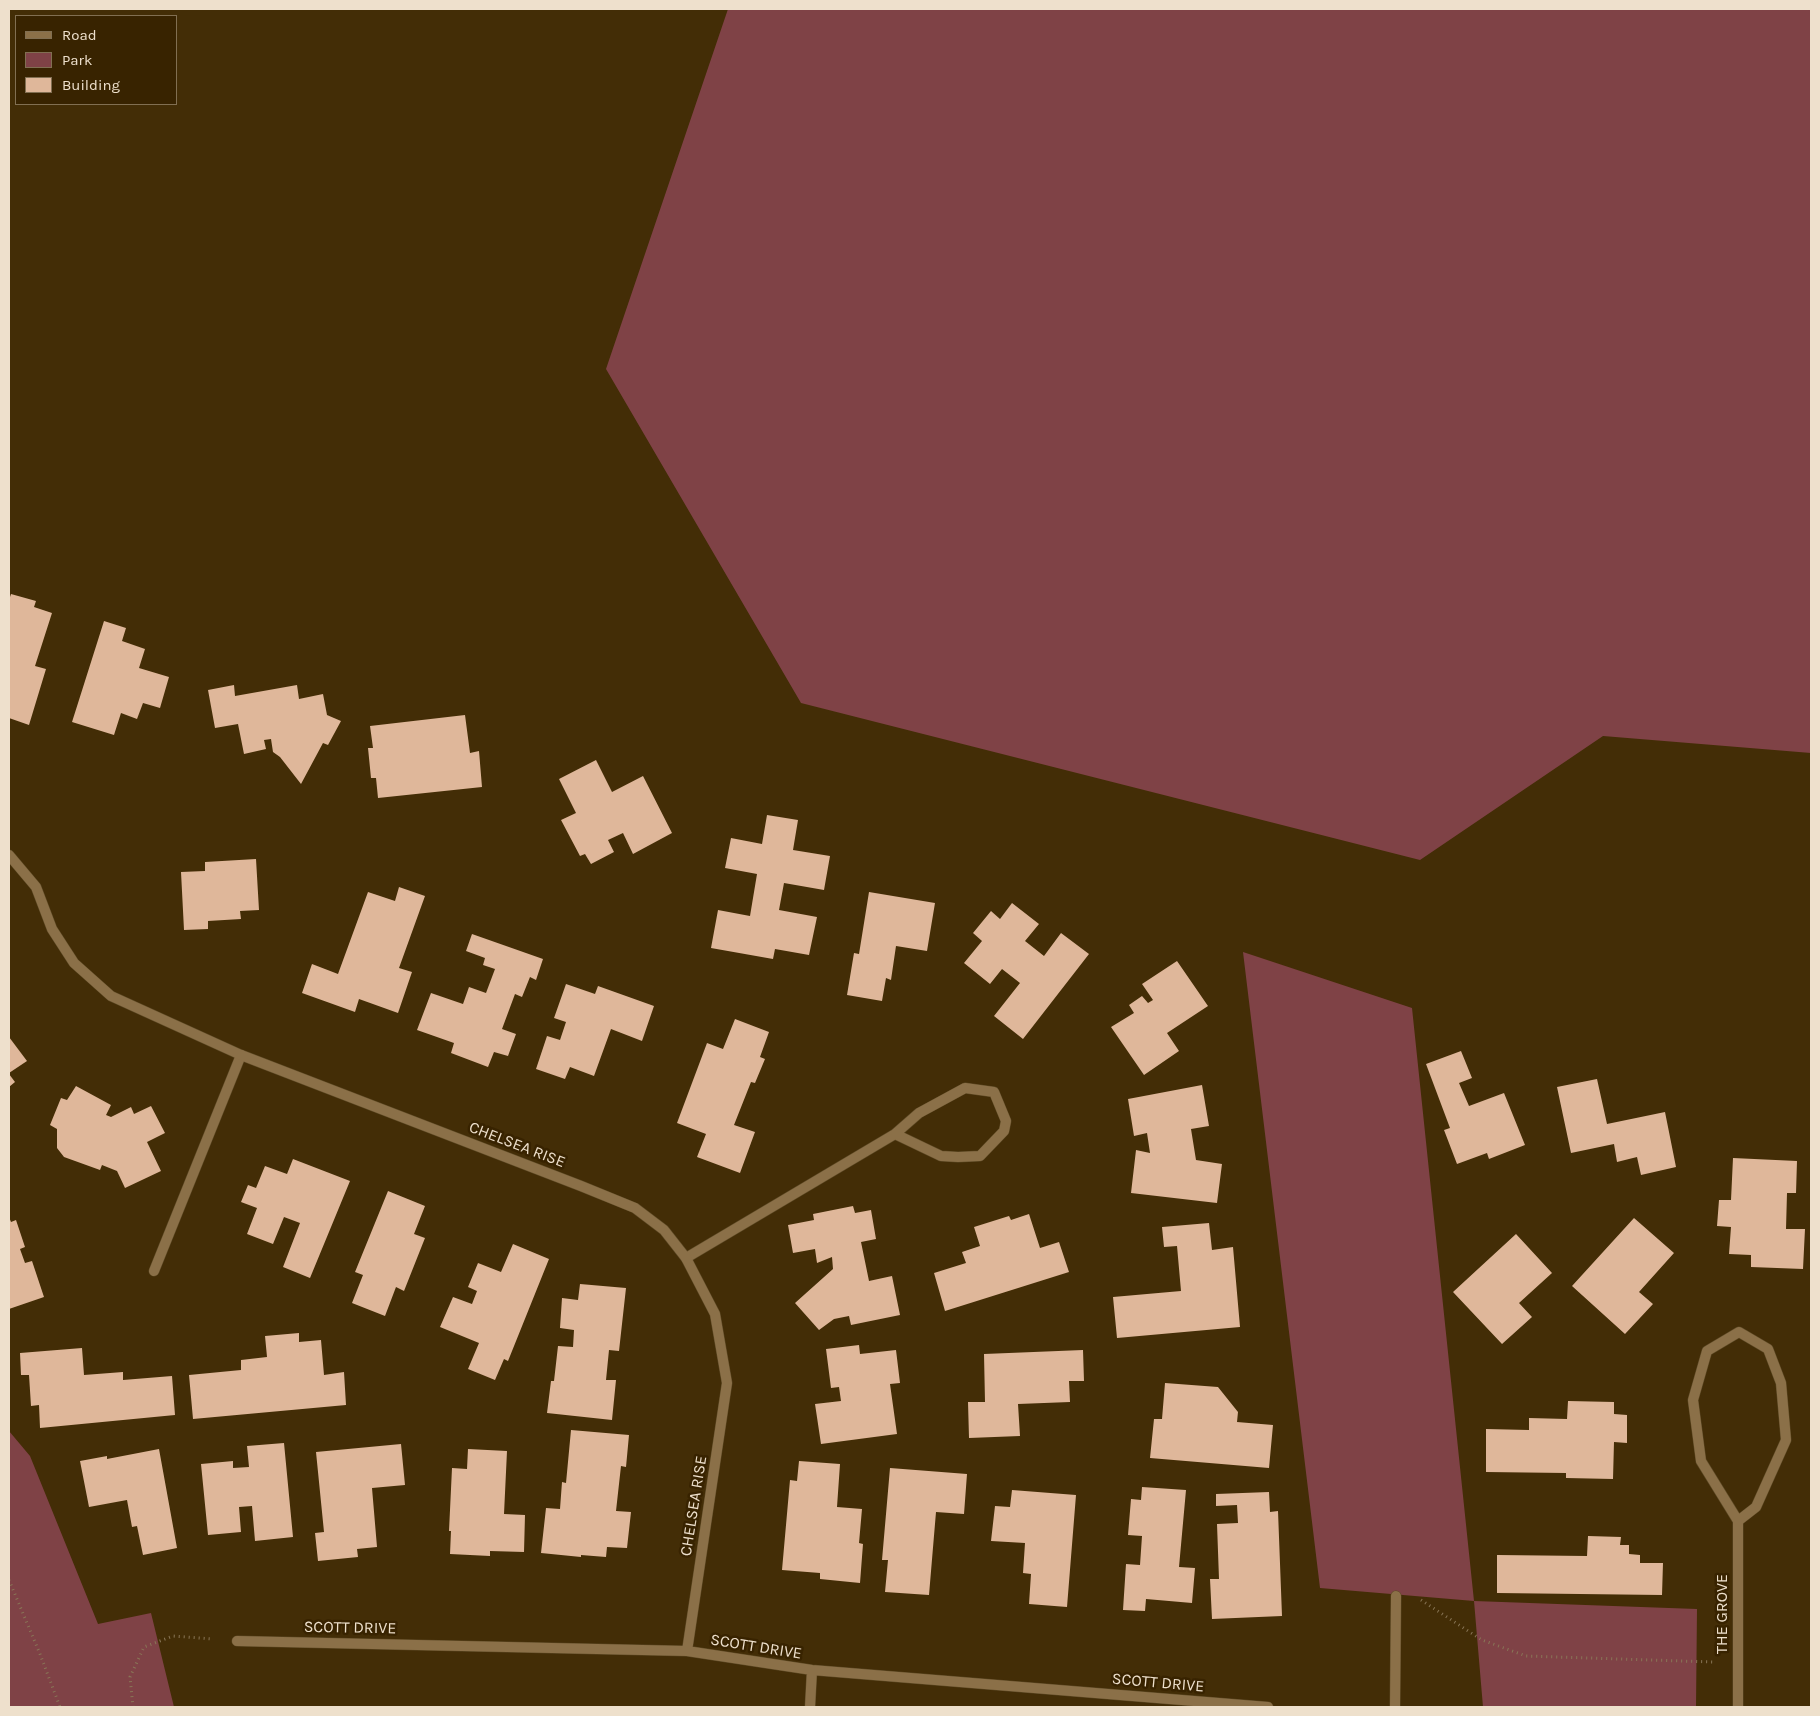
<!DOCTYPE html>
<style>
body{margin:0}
#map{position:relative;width:1820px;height:1716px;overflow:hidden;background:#432d06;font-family:Karla,sans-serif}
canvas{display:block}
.frame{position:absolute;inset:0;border:10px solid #eee0cc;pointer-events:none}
.legend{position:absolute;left:15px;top:15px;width:162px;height:90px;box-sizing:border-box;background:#382300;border:1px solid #816f52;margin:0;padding:6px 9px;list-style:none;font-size:15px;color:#eee0cc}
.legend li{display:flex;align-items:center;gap:10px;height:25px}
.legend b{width:25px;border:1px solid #816f52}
</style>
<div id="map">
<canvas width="1820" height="1716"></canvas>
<div class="frame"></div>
<ul class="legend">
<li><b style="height:6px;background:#8b7048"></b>Road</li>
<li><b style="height:14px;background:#7f4246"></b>Park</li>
<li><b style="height:14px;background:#dfb79a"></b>Building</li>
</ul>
</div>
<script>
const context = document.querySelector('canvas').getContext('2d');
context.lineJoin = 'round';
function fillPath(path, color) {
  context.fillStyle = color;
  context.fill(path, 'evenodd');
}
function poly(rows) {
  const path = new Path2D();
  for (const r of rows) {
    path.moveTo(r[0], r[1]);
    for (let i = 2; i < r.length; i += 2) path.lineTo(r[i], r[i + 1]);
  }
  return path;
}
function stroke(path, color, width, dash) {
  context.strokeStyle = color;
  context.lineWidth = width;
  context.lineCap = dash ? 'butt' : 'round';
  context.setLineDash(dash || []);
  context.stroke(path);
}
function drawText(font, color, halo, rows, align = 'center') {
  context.font = font + ' Karla,sans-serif';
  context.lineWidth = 5;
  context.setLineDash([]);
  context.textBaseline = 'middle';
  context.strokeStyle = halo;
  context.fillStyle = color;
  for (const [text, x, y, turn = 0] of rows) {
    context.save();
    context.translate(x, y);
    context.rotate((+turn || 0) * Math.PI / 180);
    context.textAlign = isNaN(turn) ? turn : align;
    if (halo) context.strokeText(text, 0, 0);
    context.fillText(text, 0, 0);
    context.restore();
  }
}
const green = poly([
 [728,9,1811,9,1811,753,1603,736,1420,860,801,703,606,369],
 [1243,952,1412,1008,1474,1601,1697,1609,1696,1707,1483,1707,1474,1601,1320,1588],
 [9,1431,30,1456,98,1624,151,1613,174,1707,9,1707]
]);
const building = poly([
 [11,594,36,601,34,607,52,613,35,666,46,669,29,725,9,718,9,600],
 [104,621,126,628,122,641,145,649,139,668,169,677,160,708,143,703,137,719,121,713,114,735,72,722],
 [234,685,235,696,297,685,299,699,323,694,327,715,341,721,328,745,323,743,301,784,280,757,273,752,271,739,264,740,266,749,244,754,238,724,215,728,208,690],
 [465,715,470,753,479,751,482,787,378,798,376,778,371,778,368,748,373,748,370,726],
 [596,760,612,792,643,776,672,833,633,854,623,833,608,840,614,852,591,864,585,854,580,856,561,820,576,813,559,779],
 [767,815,798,820,793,850,830,856,824,890,784,883,779,910,817,917,809,955,775,949,773,959,711,948,718,910,750,916,757,874,725,868,731,838,762,844],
 [256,859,259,910,240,911,241,919,208,921,208,929,184,930,181,872,205,871,205,862],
 [399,887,425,896,399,968,412,972,398,1013,359,999,355,1012,302,993,312,964,338,974,368,892,395,901],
 [869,892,935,903,927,951,896,946,891,980,886,978,882,1001,847,995,854,953,859,954],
 [1012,903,1039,924,1025,941,1044,956,1061,933,1089,954,1023,1039,994,1016,1020,983,1002,969,990,984,964,963,982,941,973,933,991,911,1000,919],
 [472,934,543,959,536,980,530,977,522,997,515,994,502,1029,516,1034,508,1056,494,1052,488,1067,451,1053,454,1043,417,1030,431,993,463,1004,469,987,486,993,495,969,483,965,485,958,466,951],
 [1177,961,1208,1006,1167,1033,1179,1051,1144,1075,1111,1027,1134,1013,1129,1005,1142,996,1148,1003,1153,1000,1142,984],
 [566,984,595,994,598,986,654,1006,642,1041,611,1029,594,1076,570,1067,565,1079,536,1069,547,1036,560,1040,566,1022,554,1018],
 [735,1019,769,1032,760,1057,765,1059,755,1083,751,1082,734,1125,755,1132,740,1173,697,1157,706,1134,677,1123,707,1043,723,1049],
 [9,1037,27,1061,9,1073],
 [1461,1051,1472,1078,1459,1083,1469,1106,1504,1093,1525,1145,1489,1159,1487,1153,1457,1164,1444,1130,1450,1128,1426,1064],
 [9,1074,15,1082,9,1087],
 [1597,1079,1607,1124,1665,1112,1676,1167,1641,1175,1637,1157,1617,1162,1614,1144,1571,1153,1557,1087],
 [1202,1085,1209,1126,1191,1129,1196,1160,1222,1164,1217,1203,1131,1193,1136,1150,1150,1153,1147,1133,1134,1136,1128,1099],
 [76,1086,111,1105,106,1115,111,1117,131,1107,134,1114,151,1106,165,1133,147,1142,161,1171,125,1188,117,1171,102,1165,100,1170,64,1157,57,1148,57,1129,50,1125,61,1098,67,1100],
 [1733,1158,1797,1161,1796,1193,1787,1193,1786,1229,1805,1229,1803,1269,1751,1267,1751,1255,1729,1254,1731,1227,1717,1226,1719,1200,1731,1200],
 [293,1159,350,1181,310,1278,283,1267,300,1223,284,1217,273,1244,247,1234,257,1208,241,1202,248,1185,256,1188,265,1166,287,1174],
 [388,1191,425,1206,414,1234,425,1238,404,1291,396,1287,385,1316,352,1303,363,1275,355,1272],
 [853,1206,855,1213,871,1210,876,1239,861,1242,869,1281,892,1276,900,1315,851,1325,849,1316,834,1319,819,1330,795,1303,833,1269,832,1257,817,1263,815,1249,793,1253,788,1225,814,1220,813,1214],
 [1029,1214,1040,1248,1059,1242,1069,1272,945,1311,934,1273,966,1263,962,1252,980,1246,974,1227,1009,1216,1011,1220],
 [9,1217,11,1222,16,1220,25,1247,20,1249,25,1263,32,1261,44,1297,9,1309],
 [1634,1218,1674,1253,1639,1292,1653,1304,1625,1334,1572,1286],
 [1209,1223,1212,1250,1233,1247,1240,1327,1117,1338,1113,1297,1181,1291,1177,1246,1164,1247,1162,1227],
 [1516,1234,1552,1273,1519,1303,1532,1317,1502,1344,1453,1292],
 [513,1244,549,1259,508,1361,504,1359,495,1380,468,1369,479,1343,440,1327,453,1297,472,1304,477,1291,468,1287,478,1263,501,1272],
 [580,1284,626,1288,619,1351,609,1350,606,1380,616,1380,612,1420,547,1413,551,1381,554,1381,558,1346,573,1347,574,1330,560,1328,562,1298,578,1300],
 [299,1333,299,1342,321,1340,324,1375,344,1372,346,1405,193,1419,189,1375,241,1370,241,1360,267,1357,265,1336],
 [859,1345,860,1354,896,1350,900,1383,890,1384,897,1434,821,1444,815,1404,841,1401,839,1387,831,1388,826,1349],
 [82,1348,84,1375,123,1372,123,1380,172,1376,175,1415,40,1428,39,1405,31,1406,29,1375,21,1375,20,1353],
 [1083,1350,1084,1381,1069,1381,1070,1402,1018,1404,1020,1436,969,1438,968,1402,985,1402,984,1354],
 [1165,1383,1218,1387,1238,1412,1237,1422,1273,1425,1269,1468,1150,1458,1154,1419,1162,1419],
 [1568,1401,1614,1402,1614,1414,1627,1415,1627,1443,1614,1442,1613,1479,1566,1478,1566,1473,1486,1472,1486,1429,1529,1430,1529,1418,1567,1419],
 [571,1430,629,1435,626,1467,621,1466,616,1511,631,1512,627,1548,607,1547,606,1557,581,1555,581,1557,541,1553,546,1508,560,1509,562,1482,566,1483],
 [284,1443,293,1537,255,1541,252,1506,239,1507,241,1532,208,1535,201,1464,233,1461,233,1468,249,1467,247,1446],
 [401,1444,405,1485,372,1488,377,1547,357,1549,358,1557,318,1561,315,1533,324,1532,316,1452],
 [159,1449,177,1548,143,1555,137,1526,132,1527,127,1500,89,1507,80,1461,107,1456,107,1459],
 [468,1449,507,1451,504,1514,525,1515,524,1552,490,1551,490,1556,450,1554,451,1531,449,1531,452,1468,467,1469],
 [799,1461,840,1464,837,1507,862,1509,859,1543,863,1544,860,1583,820,1579,820,1573,782,1570,790,1480,797,1481],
 [890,1468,967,1474,964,1514,936,1512,929,1595,885,1592,888,1560,882,1560],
 [1142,1487,1186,1490,1179,1567,1195,1568,1192,1603,1146,1599,1145,1611,1123,1610,1126,1564,1140,1565,1142,1536,1128,1535,1131,1499,1141,1500],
 [1012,1490,1076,1495,1067,1607,1029,1604,1031,1574,1023,1573,1025,1543,991,1541,995,1506,1010,1507],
 [1269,1492,1270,1512,1278,1511,1282,1616,1212,1619,1210,1579,1219,1579,1217,1524,1238,1523,1237,1505,1216,1506,1216,1494],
 [1588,1536,1621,1537,1620,1545,1629,1545,1629,1554,1640,1555,1640,1563,1663,1563,1662,1595,1497,1593,1497,1555,1587,1556]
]);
const path = poly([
 [9,1580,40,1654,60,1707],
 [1421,1600,1482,1640,1526,1656,1713,1662],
 [133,1707,130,1677,144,1647,173,1636,213,1639]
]);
const service = poly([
 [686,1258,895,1134,919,1113,965,1088,994,1092,1006,1121,1004,1131,980,1156,958,1157,941,1156,895,1134],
 [154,1271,241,1055]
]);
const minor = poly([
 [9,855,36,887,52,929,74,963,111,996,241,1055,581,1186,635,1208,664,1230,686,1258,715,1314,727,1383,687,1651],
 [1738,1521,1756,1507,1786,1440,1781,1383,1768,1349,1739,1332,1707,1351,1693,1400,1701,1461,1738,1521,1738,1707],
 [237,1641,687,1651,812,1670,1268,1707],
 [810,1707,812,1670],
 [1395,1707,1396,1596]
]);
const streetNames = [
 ["CHELSEA RISE",517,1145,21],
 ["CHELSEA RISE",694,1506,-81],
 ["THE GROVE",1722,1614,-90],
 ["SCOTT DRIVE",350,1628,1],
 ["SCOTT DRIVE",756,1647,9],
 ["SCOTT DRIVE",1158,1683,5]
];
fillPath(green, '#7f4246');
fillPath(building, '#dfb79a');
stroke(service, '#5e4a26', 11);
stroke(minor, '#5e4a26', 11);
stroke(path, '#897657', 3, [1, 4]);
stroke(service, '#8b7048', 10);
stroke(minor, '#8b7048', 10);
drawText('16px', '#eee0cc', '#382300', streetNames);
</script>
